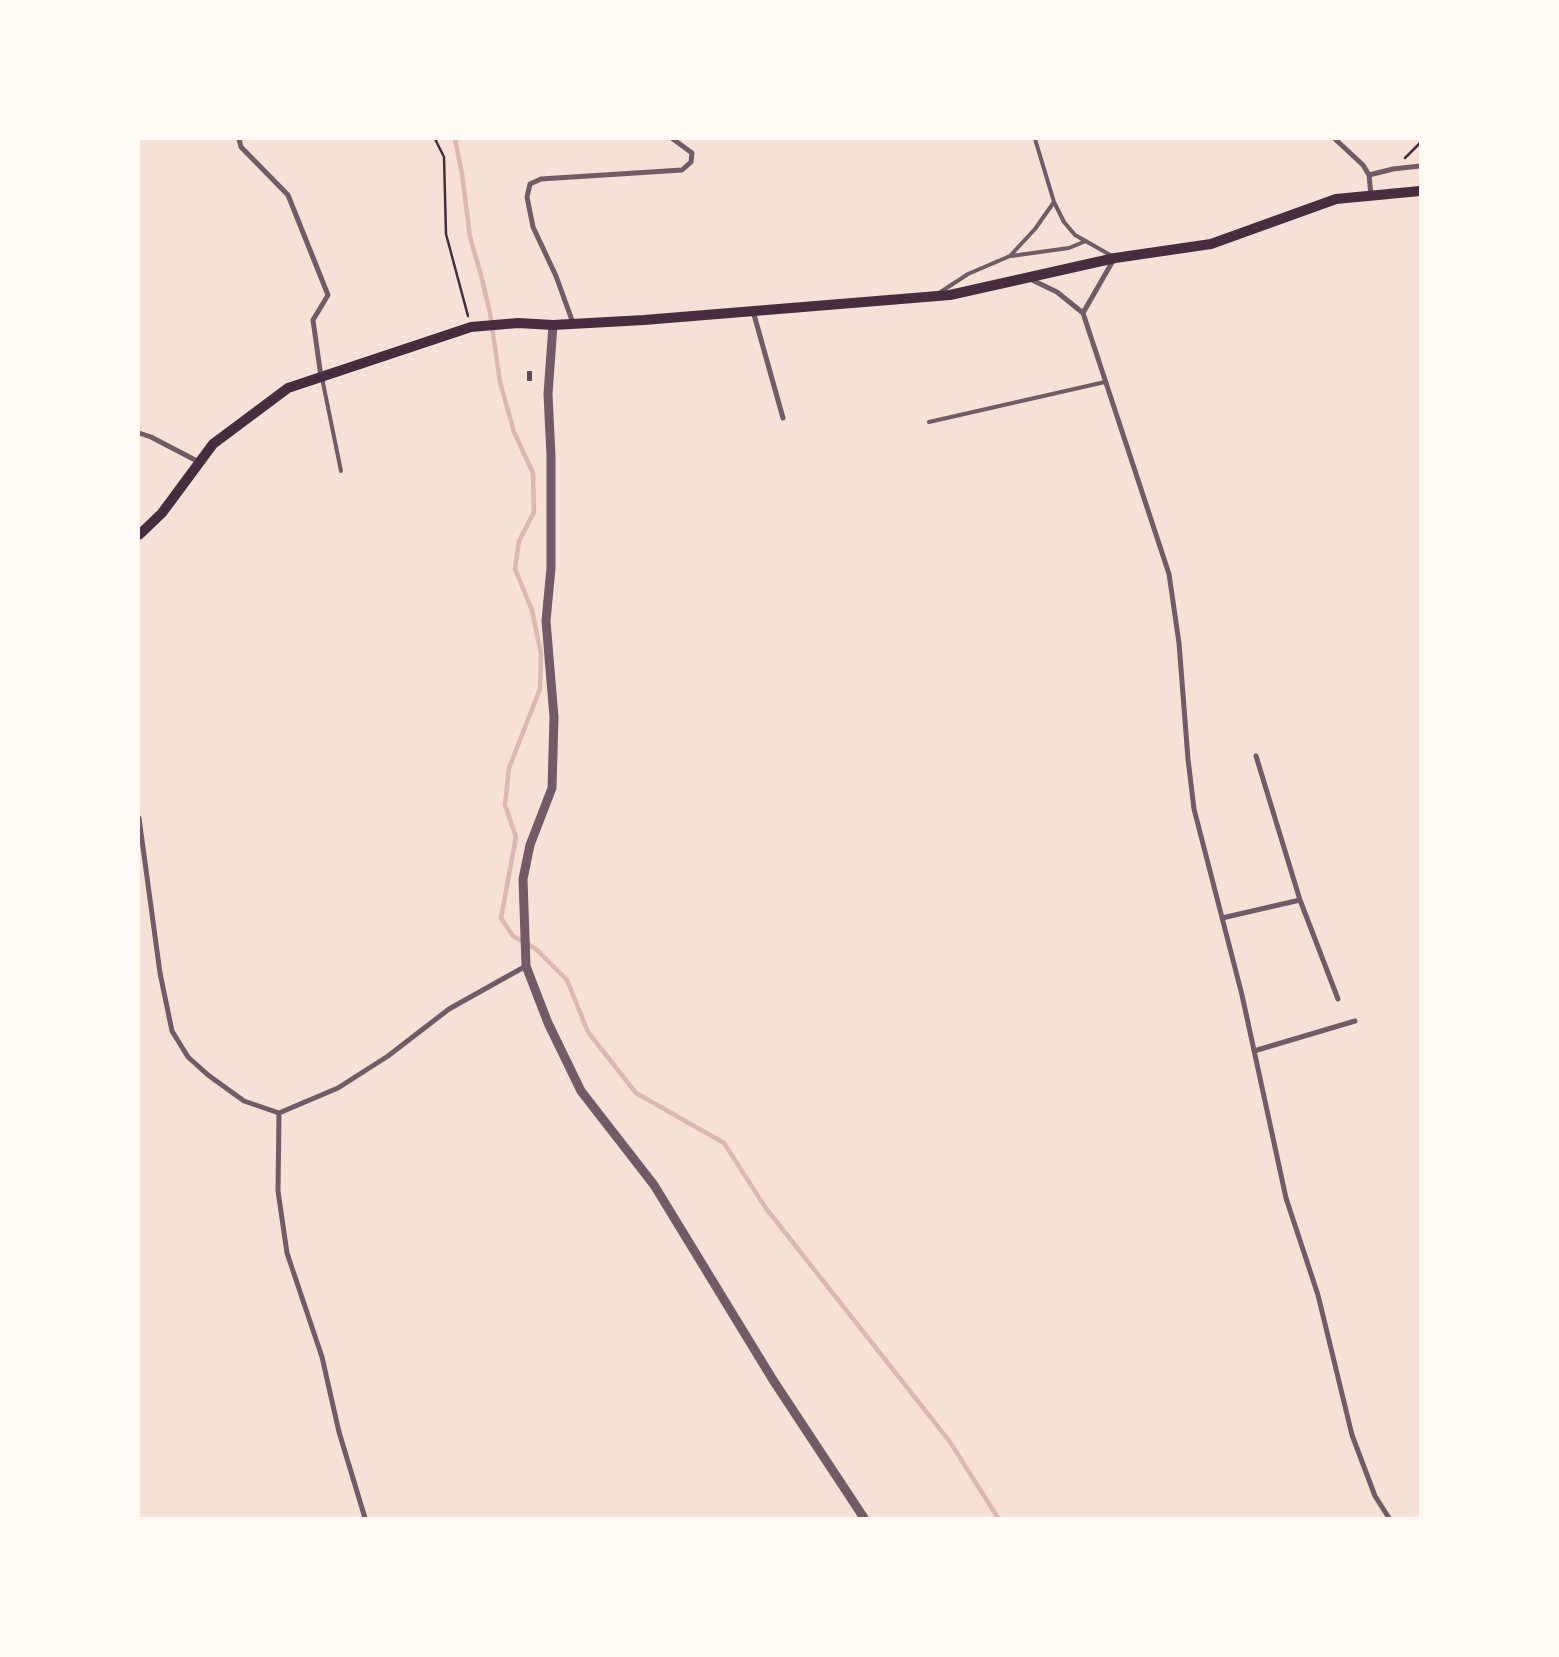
<!DOCTYPE html>
<style>
body{margin:0}
#map{position:relative;width:1559px;height:1657px;overflow:hidden;background:#f7e1d7;font-family:"Space Grotesk",sans-serif}
canvas{display:block}
.frame{position:absolute;inset:0;border:140px solid #fffaf5;pointer-events:none}
</style>
<div id="map">
<canvas width="1559" height="1657"></canvas>
<div class="frame"></div>
</div>
<script>
const context = document.querySelector('canvas').getContext('2d');
context.lineJoin = 'round';
function poly(rows) {
  const path = new Path2D();
  for (const r of rows) {
    path.moveTo(r[0], r[1]);
    for (let i = 2; i < r.length; i += 2) path.lineTo(r[i], r[i + 1]);
  }
  return path;
}
function stroke(path, color, width, dash) {
  context.strokeStyle = color;
  context.lineWidth = width;
  context.lineCap = dash ? 'butt' : 'round';
  context.setLineDash(dash || []);
  context.stroke(path);
}
function fillPath(path, color) {
  context.fillStyle = color;
  context.fill(path, 'evenodd');
}
const stream = poly([
 [455,139,462,174,470,237,481,275,490,313,500,382,514,432,533,473,534,512,519,541,515,569,532,610,541,654,540,689,509,768,505,805,516,837,501,918,513,936,536,949,567,980,588,1032,636,1093,724,1143,765,1207,950,1442,998,1518]
]);
const building = poly([
 [527,371,532,371,532,381,527,381]
]);
const path = poly([
 [435,139,444,157,446,234,468,316],
 [1405,158,1420,143]
]);
const service = poly([
 [1054,202,1064,222,1075,235,1112,256],
 [1011,256,1069,248,1086,241],
 [939,293,968,274,1010,256,1035,229,1054,202,1035,139],
 [322,378,341,471],
 [929,422,1105,382]
]);
const minor = poly([
 [239,139,241,147,288,195,328,295,313,320,321,377],
 [1335,139,1363,165,1369,175,1371,195],
 [1369,175,1393,169,1420,166],
 [1030,279,1057,292,1083,313,1169,574,1179,643,1188,759,1194,809,1242,995,1286,1198,1318,1295,1352,1435,1375,1496,1389,1518],
 [753,311,783,418],
 [1083,313,1114,259],
 [573,323,556,276,533,227,527,197,530,184,541,179,682,170,691,162,692,153,673,139],
 [139,433,151,437,199,462],
 [139,818,160,973,172,1031,188,1057,208,1075,244,1101,279,1113],
 [1300,900,1338,999],
 [1222,918,1300,900,1256,756],
 [1254,1051,1355,1021],
 [279,1113,278,1191,287,1253,322,1357,339,1432,365,1518],
 [279,1113,338,1088,388,1056,449,1009,526,966]
]);
const tertiary = poly([
 [553,325,548,394,551,456,551,568,546,621,554,717,552,788,530,845,523,879,526,966,548,1023,581,1091,654,1185,773,1380,864,1518]
]);
const secondary = poly([
 [139,535,162,513,213,444,288,388,471,327,518,323,553,325,644,320,950,295,1115,258,1211,244,1336,199,1420,191]
]);
stroke(stream, '#dcb8b0', 4.5);
fillPath(building, '#644757');
stroke(path, '#4a2c40', 2.5);
stroke(service, '#755966', 4);
stroke(minor, '#755966', 5);
stroke(tertiary, '#755966', 9);
stroke(secondary, '#4a2c40', 10);
</script>
